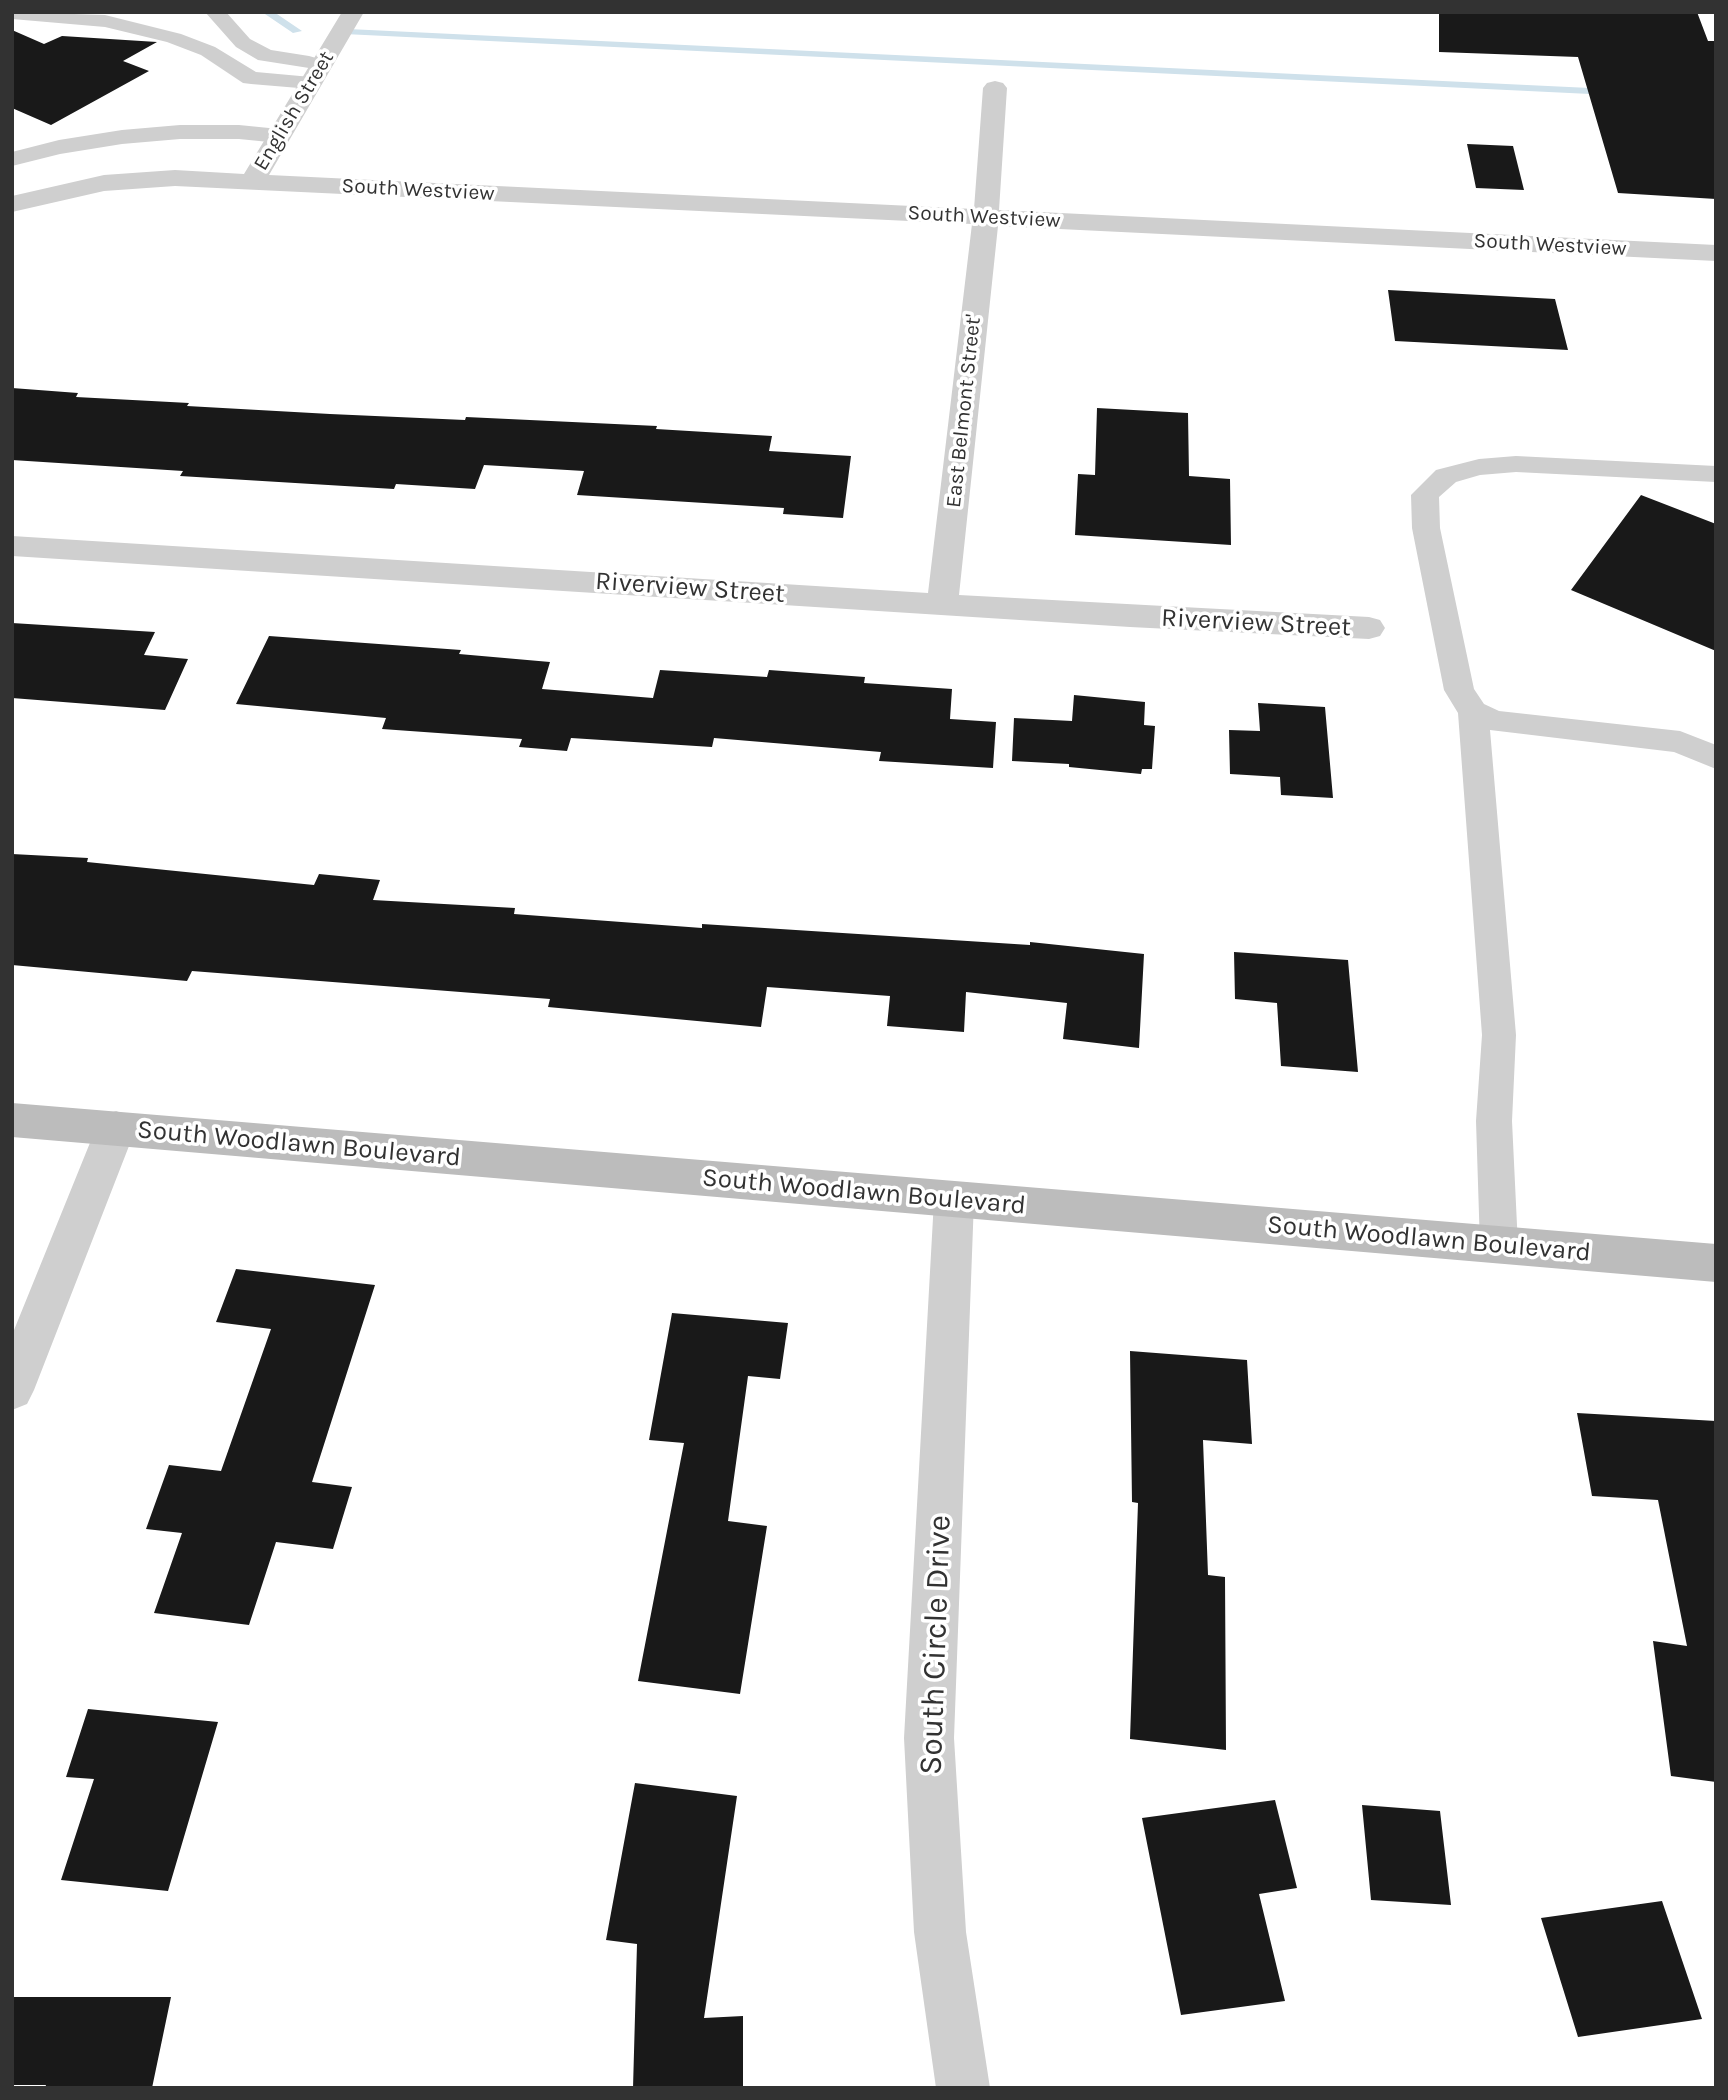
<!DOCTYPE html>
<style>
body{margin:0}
#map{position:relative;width:1728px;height:2100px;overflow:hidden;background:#fff;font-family:Karla,sans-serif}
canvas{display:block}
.frame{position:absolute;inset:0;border:14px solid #323232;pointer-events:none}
</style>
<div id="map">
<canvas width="1728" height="2100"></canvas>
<div class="frame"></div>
</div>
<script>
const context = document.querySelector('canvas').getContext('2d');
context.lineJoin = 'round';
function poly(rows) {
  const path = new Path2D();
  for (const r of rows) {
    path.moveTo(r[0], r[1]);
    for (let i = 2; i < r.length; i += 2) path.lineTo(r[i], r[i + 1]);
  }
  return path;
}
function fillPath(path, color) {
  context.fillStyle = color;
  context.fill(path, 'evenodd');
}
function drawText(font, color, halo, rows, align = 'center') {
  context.font = font + ' Karla,sans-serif';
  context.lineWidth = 7;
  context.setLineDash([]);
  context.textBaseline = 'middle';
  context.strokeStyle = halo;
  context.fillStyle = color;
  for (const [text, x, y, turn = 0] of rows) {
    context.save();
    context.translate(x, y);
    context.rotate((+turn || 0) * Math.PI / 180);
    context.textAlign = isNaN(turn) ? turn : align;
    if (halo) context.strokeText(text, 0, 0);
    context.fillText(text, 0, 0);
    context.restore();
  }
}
const stream = poly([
 [262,12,274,12,302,31,293,33,262,12],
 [348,29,1611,89,1616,92,1611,95,344,34,343,32,348,29]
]);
const building = poly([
 [1439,12,1697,12,1708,41,1716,41,1716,199,1618,193,1578,57,1439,52],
 [12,30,44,44,62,36,157,42,123,61,149,71,51,125,12,108],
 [1467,144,1513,146,1524,190,1476,188],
 [1388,290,1555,299,1568,350,1395,341],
 [12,388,78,393,76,397,189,403,187,406,330,414,465,420,466,417,657,426,656,429,772,436,769,451,851,456,843,518,783,514,784,508,577,495,584,471,484,465,475,489,396,484,394,489,180,476,183,471,12,460],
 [1097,408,1188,413,1189,476,1230,479,1231,545,1075,535,1078,474,1095,475],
 [1641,495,1716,524,1716,651,1571,590],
 [12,623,155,632,144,655,188,659,165,710,12,698],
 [269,636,461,650,459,654,550,662,542,689,653,698,660,670,767,677,769,670,865,677,864,683,952,689,950,719,996,722,993,768,879,761,881,752,714,738,712,747,571,738,567,751,519,747,522,739,382,729,386,718,236,704],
 [1074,695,1145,702,1144,725,1155,726,1152,769,1142,769,1141,774,1069,767,1069,764,1012,761,1014,718,1072,721],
 [1258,703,1325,707,1333,798,1281,795,1280,777,1230,774,1229,730,1260,731],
 [12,854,88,858,87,862,314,885,319,874,380,880,373,900,515,908,514,914,702,928,702,924,1030,945,1030,942,1144,954,1139,1048,1063,1039,1067,1003,966,992,964,1032,887,1026,890,996,767,987,761,1027,548,1007,550,999,192,971,187,981,12,965],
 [1234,952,1348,960,1358,1072,1281,1066,1277,1003,1235,999],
 [236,1269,375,1285,312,1482,352,1487,333,1549,276,1542,249,1625,154,1613,182,1533,146,1529,169,1465,221,1471,271,1329,216,1322],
 [672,1313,788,1323,780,1379,748,1376,728,1521,767,1526,740,1694,638,1681,684,1443,649,1440],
 [1130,1351,1247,1360,1252,1444,1203,1440,1208,1575,1225,1577,1226,1750,1130,1739,1138,1503,1132,1502],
 [1577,1413,1716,1421,1716,1782,1671,1776,1653,1641,1687,1646,1658,1500,1592,1496],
 [88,1709,218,1722,168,1891,61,1880,94,1779,66,1777],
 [635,1783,737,1796,704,2018,743,2016,743,2088,633,2088,637,1944,606,1940],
 [1275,1800,1297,1888,1259,1894,1285,2001,1181,2015,1142,1818],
 [1362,1805,1440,1811,1451,1905,1371,1900],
 [1662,1901,1702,2019,1578,2037,1541,1918],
 [12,1997,171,1997,152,2088,45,2088,46,2085,12,2085]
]);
const lane = poly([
 [12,12,105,15,181,34,215,47,256,72,311,77,319,78,322,83,319,88,311,89,251,84,243,83,201,55,167,42,105,27,12,19,12,12],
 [205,12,226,12,250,39,271,50,309,56,316,58,320,62,316,66,309,68,258,60,236,47,205,12],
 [180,125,239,125,279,129,287,131,290,136,287,141,279,143,239,139,180,139,122,144,60,154,12,166,12,152,59,140,122,130,180,125],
 [1516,456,1716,466,1716,482,1516,472,1480,475,1456,482,1439,497,1440,528,1474,689,1484,704,1499,711,1680,731,1716,745,1716,769,1674,752,1490,730,1516,1035,1512,1121,1518,1246,1512,1258,1499,1263,1486,1258,1480,1246,1476,1121,1482,1035,1458,713,1444,690,1412,528,1411,495,1436,470,1479,459,1516,456]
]);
const street = poly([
 [342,12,364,12,269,175,974,209,983,88,987,83,995,81,1003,83,1007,88,999,210,1716,245,1716,261,998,226,959,595,1369,617,1380,620,1385,628,1380,636,1369,639,1130,627,12,556,12,536,928,593,972,224,175,186,104,191,12,212,12,196,104,175,175,170,244,174,342,12],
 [116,1111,130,1116,136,1128,34,1390,27,1404,12,1410,12,1335,96,1128,102,1116,116,1111],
 [954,1182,968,1187,974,1200,954,1738,966,1932,990,2088,936,2088,914,1932,904,1738,934,1200,940,1187,954,1182]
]);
const secondary = poly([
 [12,1103,1716,1244,1716,1282,12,1137,12,1103]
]);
const farStreetnames = [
 ["English Street",294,111,-59],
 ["South Westview",418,190,3],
 ["South Westview",984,217,3],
 ["South Westview",1550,245,3],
 ["East Belmont Street'",964,411,-84]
];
const streetNames = [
 ["Riverview Street",690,588,4],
 ["Riverview Street",1256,623,3],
 ["South Woodlawn Boulevard",299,1144,5],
 ["South Woodlawn Boulevard",864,1192,5],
 ["South Woodlawn Boulevard",1429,1239,5]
];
const nearStreetnames = [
 ["South Circle Drive",936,1645,-88]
];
fillPath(stream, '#cfe1eb');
fillPath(building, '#191919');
fillPath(lane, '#cfcfcf');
fillPath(street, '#cfcfcf');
fillPath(secondary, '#bcbcbc');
drawText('21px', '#323232', '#fff', farStreetnames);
drawText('26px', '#323232', '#fff', streetNames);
drawText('32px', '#323232', '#fff', nearStreetnames);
</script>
